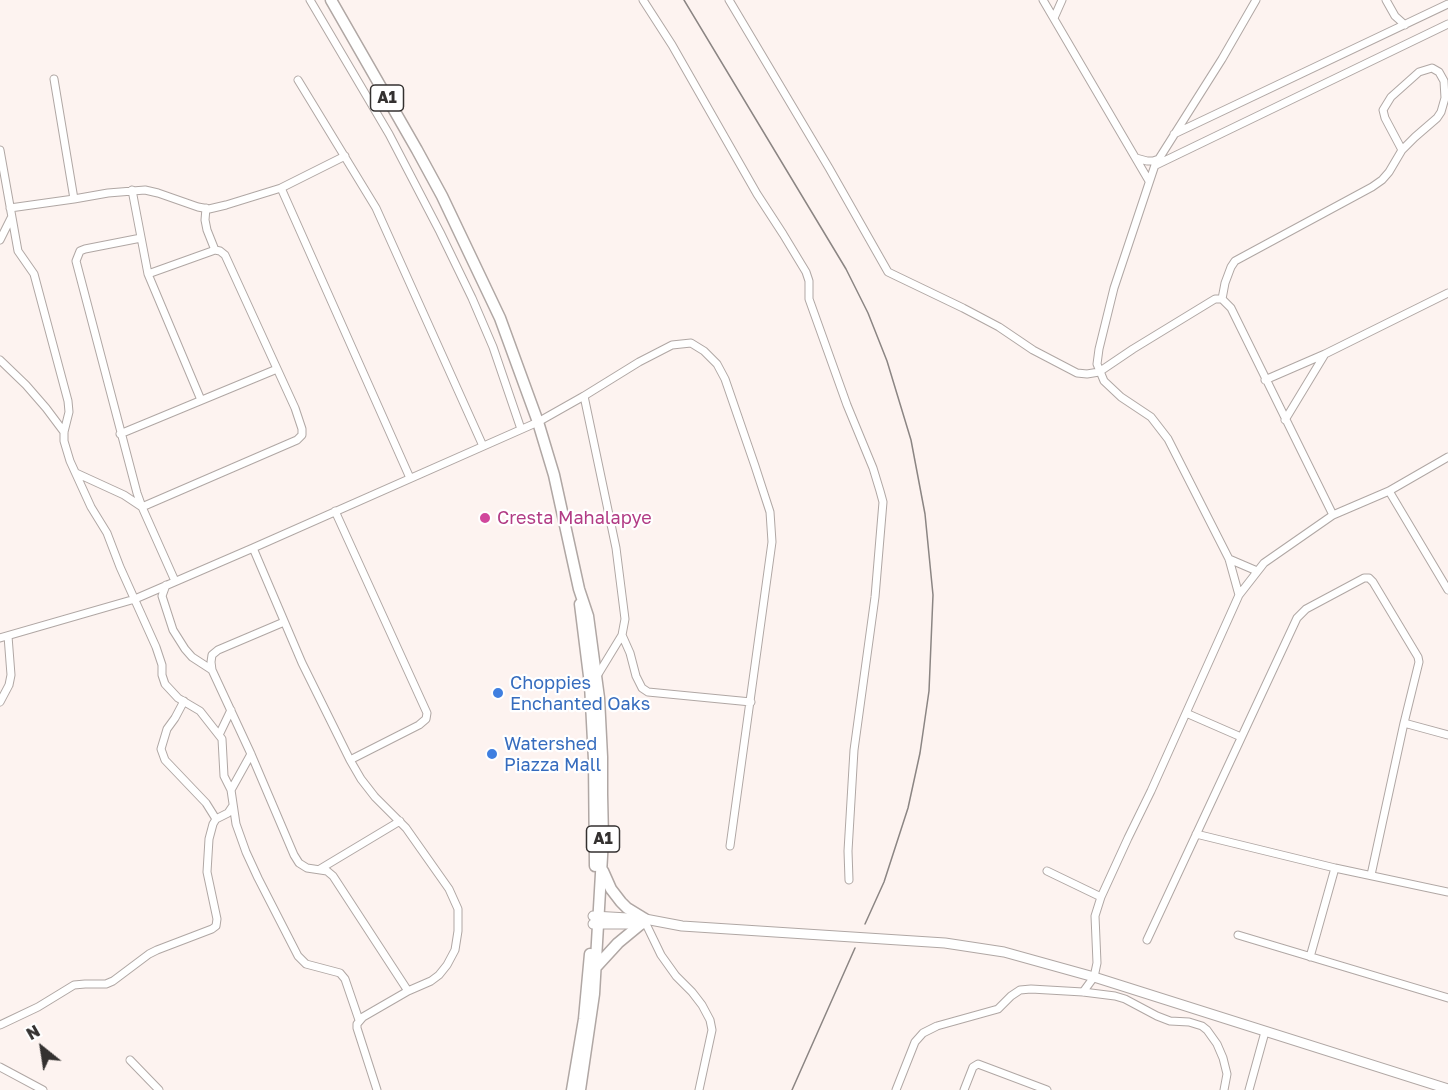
<!DOCTYPE html>
<style>
body{margin:0}
#map{position:relative;width:1448px;height:1090px;overflow:hidden;background:#fdf3f0;font-family:"Golos Text",sans-serif}
canvas{display:block}
.north{position:absolute;left:12px;top:1018px;width:60px;height:60px;-webkit-text-stroke:4px #fff;paint-order:stroke;rotate:330deg;font-size:16px;font-weight:700;line-height:24px;text-align:center;color:#343130}
.north::after{content:'';display:block;margin:auto;width:21px;height:27px;background:#343130;clip-path:polygon(50% 0,100% 100%,50% 72%,0 100%)}
</style>
<div id="map">
<canvas width="1448" height="1090"></canvas>
<div class="north">N</div>
</div>
<script>
const context = document.querySelector('canvas').getContext('2d');
context.lineJoin = 'round';
function poly(rows) {
  const path = new Path2D();
  for (const r of rows) {
    path.moveTo(r[0], r[1]);
    for (let i = 2; i < r.length; i += 2) path.lineTo(r[i], r[i + 1]);
  }
  return path;
}
function stroke(path, color, width, dash) {
  context.strokeStyle = color;
  context.lineWidth = width;
  context.lineCap = dash ? 'butt' : 'round';
  context.setLineDash(dash || []);
  context.stroke(path);
}
function drawText(font, color, halo, rows, align = 'center') {
  context.font = font + ' "Golos Text",sans-serif';
  context.lineWidth = 4.5;
  context.setLineDash([]);
  context.textBaseline = 'middle';
  context.strokeStyle = halo;
  context.fillStyle = color;
  for (const [text, x, y, turn = 0] of rows) {
    context.save();
    context.translate(x, y);
    context.rotate((+turn || 0) * Math.PI / 180);
    context.textAlign = isNaN(turn) ? turn : align;
    if (halo) context.strokeText(text, 0, 0);
    context.fillText(text, 0, 0);
    context.restore();
  }
}
const minor = poly([
 [310,0,389,134,440,232,472,298,493,347,521,429],
 [643,0,672,45,757,194,783,234,806,272,809,281,809,299,847,405,873,468,880,491,883,502,875,597,854,750,848,851,849,880],
 [729,0,829,168,888,272,963,308,999,327,1033,350,1077,373,1087,374,1099,372,1133,349,1210,302,1215,299,1222,299,1231,308,1333,515],
 [1043,0,1149,181],
 [1386,0,1395,16,1405,25],
 [1054,18,1062,0],
 [54,79,74,199],
 [298,80,376,208,483,446],
 [1174,134,1448,4],
 [0,150,18,251,34,274,68,401,69,412,64,432,64,441,70,461,91,507,107,533,120,567,156,647,162,665,162,675,165,684,178,698,200,711,222,739,224,776,231,790],
 [1136,158,1147,161,1153,161,1159,159],
 [1156,165,1448,24],
 [281,188,410,478],
 [132,190,148,274,201,400],
 [10,208,74,199,108,193,145,190,158,193,198,207,209,209,226,205,281,188,345,156],
 [206,208,205,220,207,230,215,250],
 [141,238,85,249,80,251,76,261,137,493,142,507,175,581],
 [0,240,11,218],
 [1222,299,1225,283,1231,267,1235,261,1372,187,1382,180,1389,172,1402,150,1415,137,1437,118,1441,112,1445,98,1444,81,1439,72,1432,68,1419,72,1391,97,1383,110,1385,118,1402,150],
 [0,360,26,385,46,408,64,432],
 [1265,380,1325,354,1448,293],
 [584,396,616,548,625,619,622,635,597,676],
 [1285,420,1325,354],
 [120,434,277,369],
 [76,473,124,495,142,507,297,440,302,435,302,429,295,408,225,255,220,251,215,250,148,274],
 [1389,491,1448,590],
 [335,511,427,713,426,719,419,725,350,760],
 [253,548,302,663,350,760,361,779,375,797,406,828,449,889,458,909,458,931,455,950,447,965,439,975,431,981,408,991,363,1017,357,1024,357,1028,377,1090],
 [1229,559,1257,571],
 [166,585,162,596,173,630,185,649,192,657,212,670],
 [1239,595,1229,559,1168,439,1151,417,1121,397,1104,381,1097,364,1099,349,1114,288,1155,165,1222,59,1256,0],
 [284,622,218,650,212,655,211,662,212,670,251,754,294,855,299,863,307,868,327,871,333,876,408,991],
 [622,635,630,653,636,676,642,688,648,692,751,702],
 [0,638,135,599,253,548,538,422,584,396,639,362,672,345,691,343,704,351,717,364,725,379,755,466,770,512,772,542,730,846],
 [184,701,175,718,167,729,161,749,165,760,206,803,216,819],
 [0,702,9,685,11,675,8,636],
 [1186,713,1241,737],
 [1404,723,1448,735],
 [219,735,231,710],
 [251,754,231,790,236,824,246,852,258,878,298,956,306,964,340,973,345,979,359,1020],
 [1196,834,1335,868,1448,892],
 [320,869,400,821],
 [1047,871,1101,897],
 [646,924,661,955,676,976,692,992,702,1005,710,1020,712,1030,699,1090],
 [1238,935,1448,998],
 [1147,940,1297,618,1306,609,1364,578,1369,578,1373,582,1418,657,1419,662,1404,723,1371,875],
 [1310,957,1335,868],
 [1083,992,1094,977,1097,963,1095,916,1101,897,1128,838,1151,791,1239,595,1264,563,1333,515,1389,491,1448,457],
 [0,1025,38,1007,74,985,85,984,106,984,113,981,149,954,157,950,212,929,216,926,217,919,207,872,209,839,213,824,216,819,228,813,232,807],
 [130,1060,159,1090],
 [0,1067,43,1090],
 [896,1090,915,1042,923,1033,937,1026,998,1009,1011,996,1020,990,1031,989,1083,992,1115,996,1125,999,1157,1016,1170,1021,1189,1022,1202,1026,1207,1030,1217,1044,1223,1058,1227,1074,1224,1090],
 [964,1090,973,1067,978,1064,1047,1090],
 [1249,1090,1265,1032]
]);
const secondary = poly([
 [593,916,645,919,682,926,945,943,1004,952,1094,977,1448,1089],
 [593,924,642,924]
]);
const trunk = poly([
 [331,0,417,150,442,196,500,318,538,422,554,475,579,589,588,616,599,698,602,757,602,794,603,839,594,994,580,1090],
 [580,604,590,684,594,760,595,866],
 [603,871,611,889,621,902,627,908,645,919],
 [596,967,618,943,641,924],
 [572,1090,584,1019,590,954]
]);
const rail = poly([
 [684,0,846,269,868,313,887,361,911,440,925,514,933,595,929,691,920,753,908,808,884,882,865,924],
 [792,1090,855,948]
]);
const markers = [
 [485,518,6,"#d1479c"],
 [498,693,6,"#3f7fe0"],
 [492,754,6,"#3f7fe0"]
];
const shields = [
 [387,98,33],
 [603,839,33]
];
const shieldNames = [
 ["A1",387,98],
 ["A1",603,839]
];
const hotelNames = [
 ["Cresta Mahalapye",497,518]
];
const shopNames = [
 ["Choppies",510,683],
 ["Enchanted Oaks",510,704],
 ["Watershed",504,744],
 ["Piazza Mall",504,765]
];
stroke(minor, '#b0a7a4', 9);
stroke(secondary, '#b0a7a4', 11);
stroke(trunk, '#b0a7a4', 13);
stroke(minor, '#fff', 7);
stroke(secondary, '#fff', 9);
stroke(trunk, '#fff', 10);
stroke(rail, '#8b8583', 1.5);
for (const [x, y, r, color] of markers) {
  const dot = new Path2D();
  dot.arc(x, y, r, 0, 2 * Math.PI);
  context.fillStyle = color;
  context.fill(dot);
  stroke(dot, '#fff', 2);
}
for (const [x, y, w] of shields) {
  const box = new Path2D();
  box.roundRect(x - w / 2, y - 13, w, 26, 4.5);
  context.fillStyle = '#fff';
  context.fill(box);
  stroke(box, '#343130', 1.5);
}
drawText('bold 16px', '#343130', null, shieldNames);
drawText('18px', '#b23c85', '#fff', hotelNames, 'left');
drawText('18px', '#366cbe', '#fff', shopNames, 'left');
</script>
